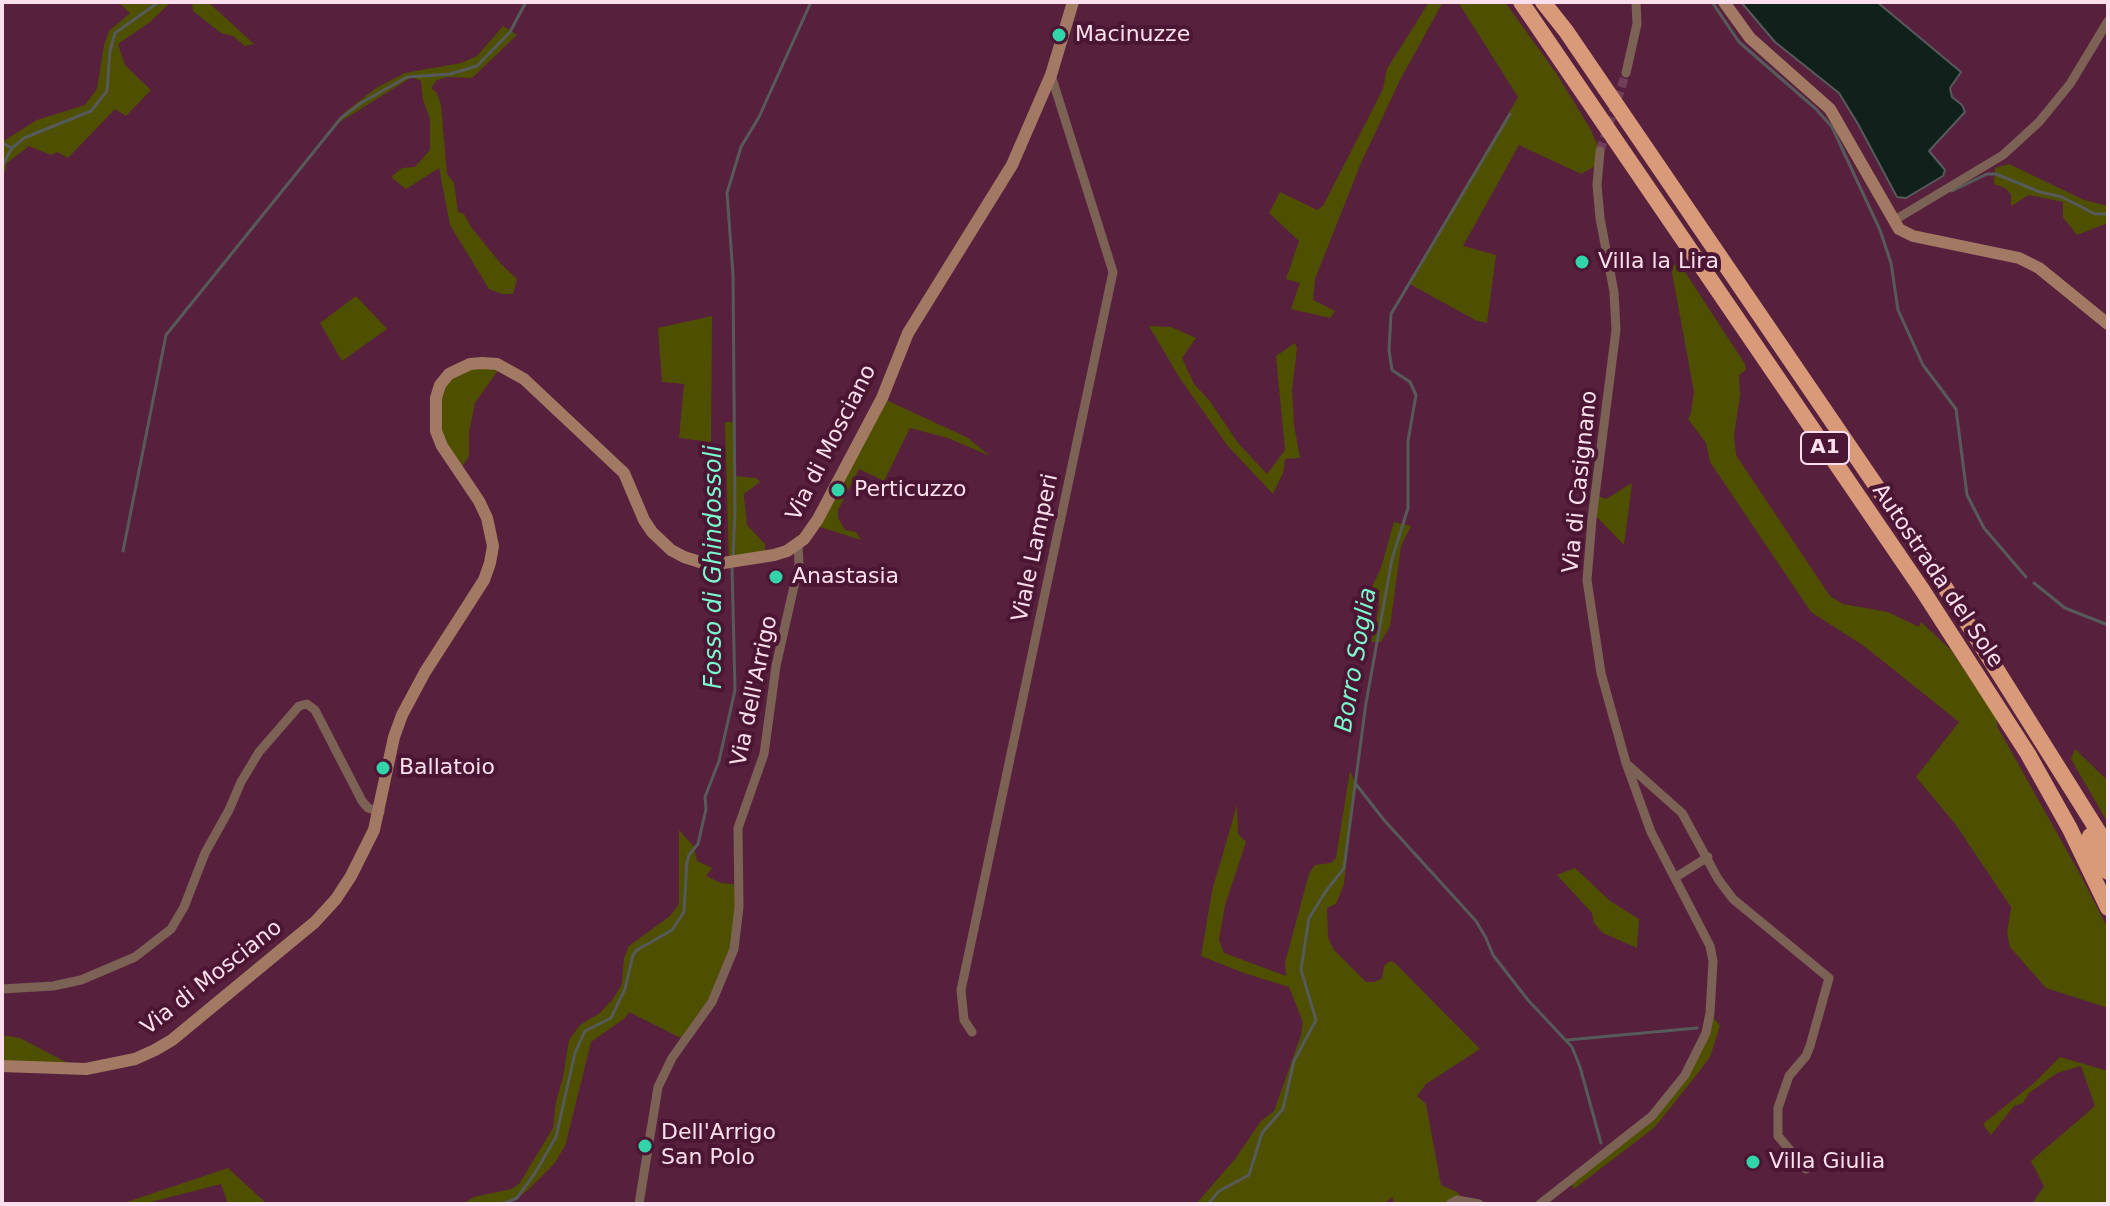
<!DOCTYPE html>
<style>
body{margin:0}
#map{position:relative;width:2110px;height:1206px;overflow:hidden;background:#57213e;font-family:"DejaVu Sans",sans-serif}
canvas{display:block}
.frame{position:absolute;inset:0;border:4px solid #fcdfec;pointer-events:none}
</style>
<div id="map">
<canvas width="2110" height="1206"></canvas>
<div class="frame"></div>
</div>
<script>
const context = document.querySelector('canvas').getContext('2d');
context.lineJoin = 'round';
function fillPath(path, color) {
  context.fillStyle = color;
  context.fill(path, 'evenodd');
}
function poly(rows) {
  const path = new Path2D();
  for (const r of rows) {
    path.moveTo(r[0], r[1]);
    for (let i = 2; i < r.length; i += 2) path.lineTo(r[i], r[i + 1]);
  }
  return path;
}
function stroke(path, color, width, dash) {
  context.strokeStyle = color;
  context.lineWidth = width;
  context.lineCap = dash ? 'butt' : 'round';
  context.setLineDash(dash || []);
  context.stroke(path);
}
function drawText(font, color, halo, rows, align = 'center') {
  context.font = font + ' "DejaVu Sans",sans-serif';
  context.lineWidth = 8;
  context.setLineDash([]);
  context.textBaseline = 'middle';
  context.strokeStyle = halo;
  context.fillStyle = color;
  for (const [text, x, y, turn = 0] of rows) {
    context.save();
    context.translate(x, y);
    context.rotate((+turn || 0) * Math.PI / 180);
    context.textAlign = isNaN(turn) ? turn : align;
    if (halo) context.strokeText(text, 0, 0);
    context.fillText(text, 0, 0);
    context.restore();
  }
}
const green = poly([
 [118,2,171,2,150,22,118,44,125,65,151,90,126,116,115,109,68,158,57,152,51,155,29,146,7,163,2,181,2,142,37,120,85,105,97,89,104,45,109,31,130,13],
 [192,2,208,2,254,44,245,46,233,36,221,33,193,11],
 [1429,2,1443,2,1400,80,1361,163,1315,279,1313,300,1335,311,1330,318,1291,309,1300,283,1286,279,1299,241,1269,213,1280,192,1317,210,1323,206,1383,89,1387,69],
 [1458,2,1505,2,1556,73,1591,130,1600,151,1597,165,1581,174,1519,145,1463,246,1496,255,1487,323,1475,320,1408,283,1518,97],
 [503,26,517,35,472,78,448,77,437,80,431,88,437,93,441,105,447,174,454,183,458,212,464,214,471,227,501,264,517,279,513,294,502,294,489,289,450,225,439,168,406,189,391,177,402,168,415,167,430,150,430,119,423,100,421,81,412,77,335,125,344,113,376,88,405,73,461,63,477,56],
 [2009,164,2084,200,2108,206,2108,223,2077,235,2063,217,2063,202,2029,195,2011,206,2011,194,2005,188,1994,184,1995,168],
 [1679,263,1745,364,1746,370,1739,375,1740,395,1734,435,1736,455,1830,596,1843,604,1888,612,1919,627,1921,622,1951,650,1996,718,1998,728,2080,874,2108,929,2108,1008,2046,988,2010,947,2007,933,2011,907,1956,825,1916,777,1959,722,1864,646,1811,612,1710,462,1706,443,1688,419,1691,413,1694,392,1671,267],
 [356,296,387,329,342,361,320,323],
 [712,316,711,442,679,438,684,384,662,382,658,328],
 [1149,326,1171,327,1196,338,1182,358,1194,384,1209,400,1238,443,1267,474,1285,450,1276,356,1295,343,1297,348,1292,390,1294,425,1300,458,1285,459,1283,473,1273,494,1227,445,1179,377],
 [501,366,475,403,469,432,469,456,459,471,435,415,449,374,457,369],
 [882,398,968,438,990,456,948,438,910,428,884,481,859,469,838,510,838,518,845,530,856,532,861,540,814,525],
 [725,422,734,422,735,476,756,478,760,482,744,494,744,498,747,525,765,544,765,556,729,562],
 [1632,483,1624,545,1593,513,1595,495,1606,499],
 [1394,522,1411,526,1401,546,1390,626,1381,642,1371,642,1379,608,1379,595,1371,589,1381,568],
 [2075,749,2108,781,2108,823,2071,759],
 [1350,771,1355,783,1344,884,1336,904,1327,908,1328,938,1334,950,1366,982,1375,982,1382,978,1384,966,1390,961,1395,963,1480,1049,1426,1084,1417,1096,1426,1104,1441,1185,1457,1192,1464,1200,1450,1204,1395,1204,1392,1197,1384,1204,1196,1204,1235,1159,1261,1121,1274,1111,1301,1035,1303,1022,1289,987,1244,973,1201,956,1212,891,1237,805,1238,834,1246,842,1225,905,1219,940,1224,953,1286,976,1285,963,1309,874,1315,865,1331,863,1336,858],
 [679,830,694,847,697,861,712,868,706,876,721,883,739,885,734,949,712,1002,685,1040,629,1012,625,1018,591,1042,565,1146,554,1164,528,1190,517,1198,500,1204,463,1204,474,1197,511,1189,519,1184,553,1128,556,1102,563,1077,569,1040,580,1025,600,1013,613,999,622,984,624,958,629,946,670,916,679,904],
 [1575,868,1610,901,1639,919,1637,948,1603,933,1594,923,1592,913,1557,875],
 [1710,1013,1720,1026,1710,1057,1702,1068,1655,1127,1574,1189,1569,1181,1652,1116,1685,1075],
 [2,1035,20,1038,79,1069,2,1066],
 [2060,1057,2108,1071,2108,1204,2032,1204,2044,1186,2031,1161,2095,1106,2081,1066,2057,1073,2029,1093,2023,1103,2014,1106,1991,1135,1983,1124,2035,1082],
 [228,1168,267,1204,228,1204,221,1184,143,1204,127,1202]
]);
const water = poly([
 [1741,2,1877,2,1961,72,1950,88,1952,97,1962,105,1965,112,1929,151,1945,170,1943,176,1906,198,1897,197,1858,124,1839,93,1775,42,1741,2]
]);
const stream = poly([
 [1712,2,1739,42,1816,109,1832,127,1880,230,1891,263,1898,310,1923,365,1956,409,1967,495,1984,528,2026,577],
 [2,143,12,148],
 [2,166,12,148,24,138,91,111,107,91,110,51,115,33,159,2],
 [1952,191,1987,174,1996,174,2040,192,2062,197,2095,214,2108,214],
 [123,551,166,335,341,118,361,103,407,77,450,74,477,66,510,32,526,2],
 [733,559,735,511,733,275,727,193,741,147,759,117,811,2],
 [2034,583,2065,608,2108,625],
 [1355,783,1384,820,1476,921,1486,938,1493,955,1528,1000,1572,1047,1580,1067,1601,1143],
 [1567,1040,1697,1028],
 [489,1204,505,1203,517,1198,535,1173,556,1137,575,1053,585,1031,611,1018,625,989,633,955,637,950,672,930,684,912,687,862,689,855,698,844,706,809,705,797,719,761,735,690,732,566],
 [1208,1204,1219,1191,1249,1175,1262,1133,1283,1109,1294,1061,1316,1020,1301,970,1309,918,1326,891,1344,868,1366,703,1392,559,1408,508,1408,441,1416,395,1410,382,1392,370,1389,350,1391,314,1510,114]
]);
const streetTunnel = poly([
 [1600,151,1626,73]
]);
const street = poly([
 [1626,73,1637,24,1636,2],
 [1893,221,2003,155,2039,122,2070,84,2108,21],
 [1628,765,1682,813,1718,879,1733,899,1829,978,1810,1046,1806,1056,1789,1076,1778,1108,1778,1136,1806,1169],
 [1676,877,1708,857],
 [2,989,53,986,81,980,135,957,171,929,184,907,205,853,229,810,241,782,259,752,299,706,307,704,315,710,362,801,368,808,380,812],
 [972,1032,964,1020,961,990,1113,272,1051,75],
 [639,1204,658,1087,672,1058,712,1002,734,949,739,907,738,828,764,754,776,666,799,564,798,544],
 [1450,1204,1457,1200,1479,1204],
 [1540,1204,1652,1116,1685,1075,1706,1033,1710,1013,1713,961,1710,946,1651,832,1626,763,1601,673,1587,580,1592,519,1616,330,1614,292,1600,218,1597,185,1600,151]
]);
const secondary = poly([
 [1724,2,1750,38,1830,109,1899,229,1913,236,2019,258,2039,268,2108,324],
 [2,1066,86,1069,135,1059,155,1050,172,1040,315,922,336,899,351,876,374,830,394,737,402,715,425,672,484,580,490,563,493,546,487,518,479,501,442,446,436,431,436,398,440,385,449,374,470,364,482,363,497,364,524,379,624,473,644,520,652,532,671,550,684,557,700,562,723,563,774,555,787,551,804,539,818,519,882,398,908,333,1012,165,1051,75,1073,2]
]);
const highway = poly([
 [1521,2,1923,591,2028,754,2070,829,2108,908],
 [1543,2,1566,31,1941,581,2108,847],
 [2090,836,2108,872]
]);
const markers = [
 [1059,35,8,"#32d4a9"],
 [1582,262,8,"#32d4a9"],
 [838,490,8,"#32d4a9"],
 [776,577,8,"#32d4a9"],
 [383,768,8,"#32d4a9"],
 [645,1146,8,"#32d4a9"],
 [1753,1162,8,"#32d4a9"]
];
const shields = [
 [1825,448,48]
];
const shieldNames = [
 ["A1",1825,448]
];
const poiNames = [
 ["Macinuzze",1075,35],
 ["Villa la Lira",1598,262],
 ["Perticuzzo",854,490],
 ["Anastasia",792,577],
 ["Ballatoio",399,768],
 ["Dell'Arrigo",661,1133],
 ["San Polo",661,1158],
 ["Villa Giulia",1769,1162]
];
const streetNames = [
 ["Via di Mosciano",832,443,-63],
 ["Via di Casignano",1581,482,-84],
 ["Viale Lamperi",1036,548,-78],
 ["Autostrada del Sole",1937,576,56],
 ["Via dell'Arrigo",755,691,-78],
 ["Via di Mosciano",212,978,-38]
];
const waterNames = [
 ["Fosso di Ghindossoli",715,567,-90],
 ["Borro Soglia",1357,660,-80]
];
fillPath(green, '#4f4f00');
fillPath(water, '#10211b');
stroke(water, '#575a5a', 2);
stroke(stream, '#575a5a', 3);
stroke(streetTunnel, '#703e58', 9, [9, 4.5]);
stroke(street, '#7c6254', 9);
stroke(secondary, '#a27963', 12);
stroke(highway, '#d89a78', 16);
for (const [x, y, r, color] of markers) {
  const dot = new Path2D();
  dot.arc(x, y, r, 0, 2 * Math.PI);
  context.fillStyle = color;
  context.fill(dot);
  stroke(dot, '#4b1633', 3);
}
for (const [x, y, w] of shields) {
  const box = new Path2D();
  box.roundRect(x - w / 2, y - 16, w, 32, 6);
  context.fillStyle = '#4b1633';
  context.fill(box);
  stroke(box, '#fcdfec', 2);
}
drawText('bold 20px', '#fcdfec', null, shieldNames);
drawText('22px', '#fcdfec', '#4b1633', poiNames, 'left');
drawText('22px', '#fcdfec', '#4b1633', streetNames);
drawText('italic 24px', '#7bfad0', '#4b1633', waterNames);
</script>
